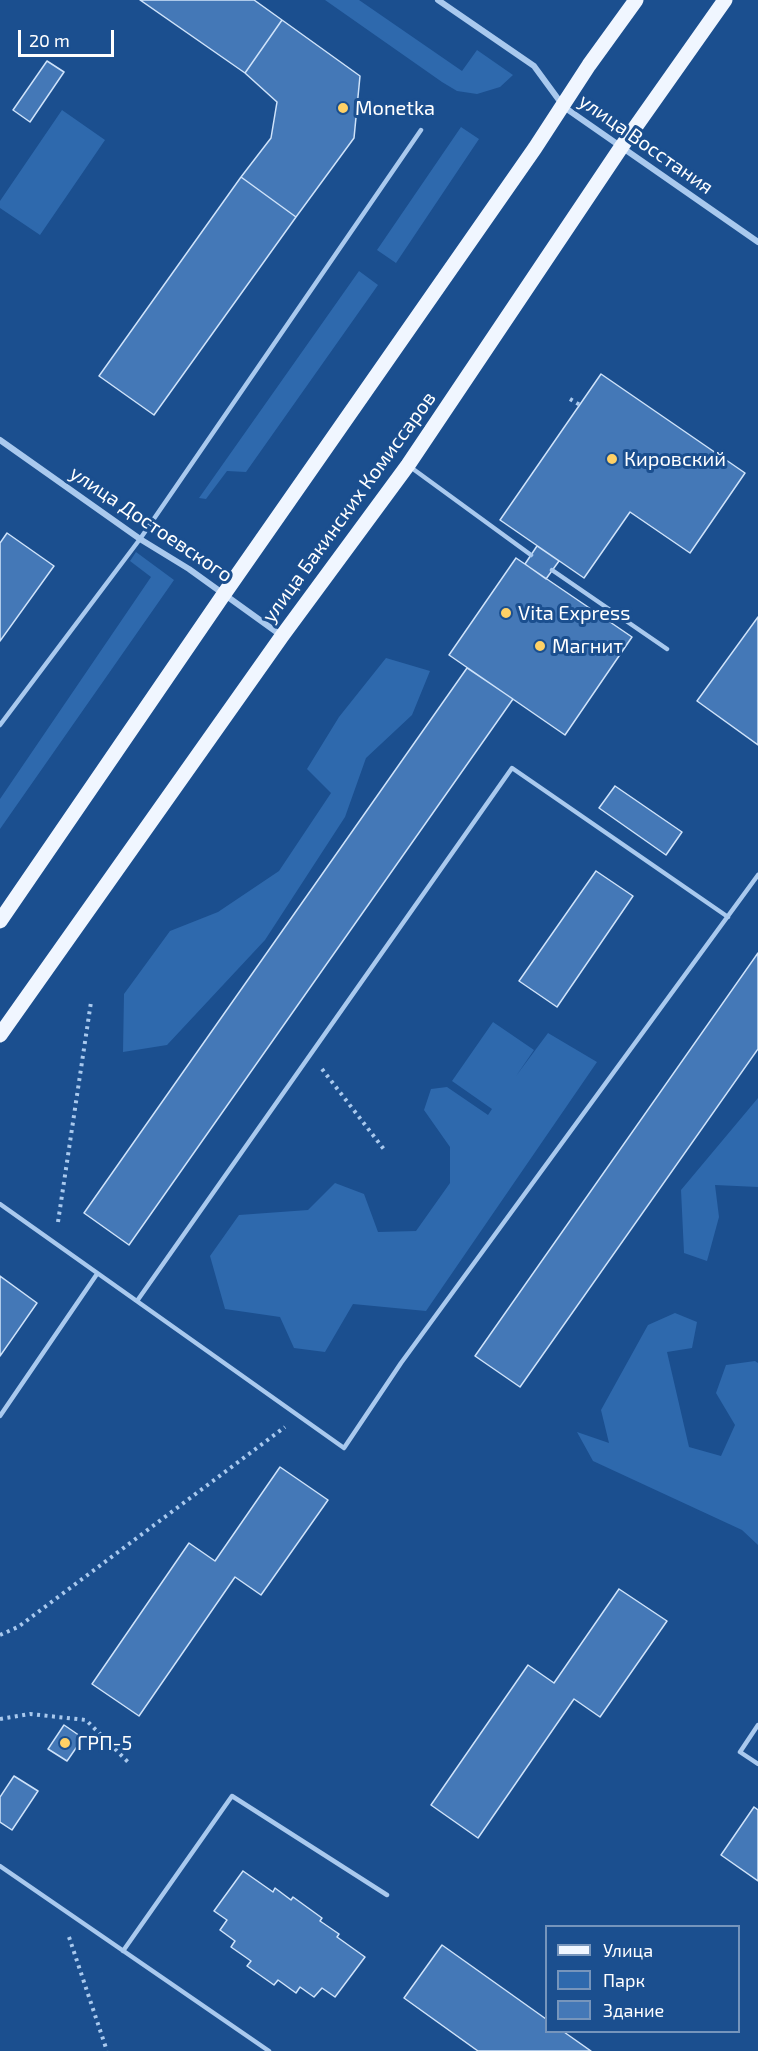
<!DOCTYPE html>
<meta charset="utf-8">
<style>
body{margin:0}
#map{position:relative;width:758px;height:2051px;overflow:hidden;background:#1b4f8f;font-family:"Exo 2",sans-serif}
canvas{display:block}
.legend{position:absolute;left:545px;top:1925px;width:195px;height:108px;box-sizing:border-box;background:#1b4f8f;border:2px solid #7695bc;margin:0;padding:8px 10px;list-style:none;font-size:18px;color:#fff}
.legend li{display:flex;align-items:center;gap:12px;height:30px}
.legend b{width:30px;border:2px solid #7695bc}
.scale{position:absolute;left:18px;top:30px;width:96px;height:27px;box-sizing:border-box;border:3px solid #fff;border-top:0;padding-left:8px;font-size:18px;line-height:21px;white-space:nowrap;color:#fff;-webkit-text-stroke:4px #1b4f8f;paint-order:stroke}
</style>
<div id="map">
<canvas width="758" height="2051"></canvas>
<ul class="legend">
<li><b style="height:8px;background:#f0f6ff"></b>Улица</li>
<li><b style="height:16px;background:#2e69ad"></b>Парк</li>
<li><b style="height:16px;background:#4478b7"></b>Здание</li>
</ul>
<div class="scale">20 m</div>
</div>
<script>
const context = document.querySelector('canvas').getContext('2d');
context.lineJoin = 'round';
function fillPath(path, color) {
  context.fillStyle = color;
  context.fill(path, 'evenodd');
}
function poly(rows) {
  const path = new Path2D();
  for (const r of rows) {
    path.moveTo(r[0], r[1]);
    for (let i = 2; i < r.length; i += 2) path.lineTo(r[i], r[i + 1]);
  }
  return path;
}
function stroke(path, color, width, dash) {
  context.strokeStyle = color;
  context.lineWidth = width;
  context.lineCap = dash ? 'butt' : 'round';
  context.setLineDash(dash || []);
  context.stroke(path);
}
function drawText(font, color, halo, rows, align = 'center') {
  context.font = font + ' "Exo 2",sans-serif';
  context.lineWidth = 6;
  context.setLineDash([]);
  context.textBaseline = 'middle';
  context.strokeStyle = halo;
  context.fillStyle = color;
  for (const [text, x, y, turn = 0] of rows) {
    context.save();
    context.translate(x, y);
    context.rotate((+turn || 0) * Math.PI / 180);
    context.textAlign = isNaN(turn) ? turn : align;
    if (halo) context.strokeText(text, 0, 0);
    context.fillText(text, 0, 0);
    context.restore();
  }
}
const green = poly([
 [325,0,359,0,462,71,477,50,513,75,500,87,477,94,457,91,442,82],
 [62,110,105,140,40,235,0,208,0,201],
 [461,127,479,139,396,263,377,250],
 [359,271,378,285,246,472,227,471,206,499,199,498],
 [136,552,174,580,0,829,0,799,151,577,130,561],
 [386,658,430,671,412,715,366,758,345,817,265,940,167,1045,123,1052,124,994,170,931,218,912,279,871,331,793,307,769,339,717],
 [493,1022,534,1050,516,1076,548,1033,597,1062,426,1311,353,1304,325,1352,294,1348,280,1317,225,1309,210,1256,239,1215,308,1210,335,1183,364,1194,378,1232,416,1231,450,1183,450,1147,424,1110,431,1089,447,1087,488,1115,492,1109,452,1081],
 [758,1098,758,1187,715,1185,719,1217,707,1261,684,1253,681,1190],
 [675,1313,697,1322,692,1348,667,1352,689,1447,721,1456,735,1425,716,1393,726,1365,755,1361,758,1363,758,1545,742,1530,593,1461,577,1432,609,1443,601,1410,648,1325]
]);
const building = poly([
 [140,0,254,0,282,20,245,73,140,0],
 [282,20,360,76,354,138,296,217,241,177,271,138,277,102,245,73,282,20],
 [47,61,64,72,30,122,13,110,47,61],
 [241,177,296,217,154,415,99,376,241,177],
 [601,374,745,473,690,553,630,512,584,578,500,520,601,374],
 [7,533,54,566,0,641,0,543,7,533],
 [537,546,559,561,546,579,525,564,537,546],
 [516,558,632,637,565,735,449,655,516,558],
 [758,617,758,745,697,701,758,617],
 [467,668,513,699,129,1245,84,1213,467,668],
 [615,786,682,832,666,855,599,808,615,786],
 [596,871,633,896,557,1007,519,981,596,871],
 [758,953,758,1049,520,1387,475,1356,758,953],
 [0,1276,37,1303,0,1356,0,1276],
 [280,1467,328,1500,261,1595,235,1577,139,1716,92,1684,189,1543,215,1561,280,1467],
 [619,1589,667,1621,600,1717,574,1699,478,1838,431,1805,528,1665,554,1683,619,1589],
 [64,1725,83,1738,67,1761,48,1749,64,1725],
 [14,1776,38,1791,12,1830,0,1822,0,1797,14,1776],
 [754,1807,758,1810,758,1881,721,1855,754,1807],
 [243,1871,273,1892,275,1888,291,1900,293,1897,322,1918,320,1921,339,1934,337,1937,365,1957,335,1997,322,1988,314,1997,300,1987,296,1993,278,1980,274,1985,247,1966,251,1961,231,1947,235,1941,220,1930,227,1920,214,1911,243,1871],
 [442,1945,546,2019,546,2032,564,2032,591,2051,478,2051,404,1998,442,1945]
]);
const path = poly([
 [570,399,580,405],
 [322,1069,386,1152],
 [58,1222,91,1002],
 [0,1635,18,1627,285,1427],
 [0,1719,30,1714,86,1720,129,1763],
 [69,1937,107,2051]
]);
const service = poly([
 [409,466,531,555],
 [552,570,667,649],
 [0,725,140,539,421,130],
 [0,1204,344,1448,401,1363,758,875],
 [137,1301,512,768,728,917],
 [0,1416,97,1274],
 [758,1725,740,1752,758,1764],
 [0,1866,269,2051],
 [123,1951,232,1796,387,1895]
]);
const minor = poly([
 [438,0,534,66,564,107,758,242],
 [0,440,140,539,189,569,282,636]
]);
const primary = poly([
 [0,921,224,594,535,148,589,65,636,0],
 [0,1035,282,636,408,465,622,146,725,0]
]);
const markers = [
 [343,108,6,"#ffd166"],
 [612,459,6,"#ffd166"],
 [506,613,6,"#ffd166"],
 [540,646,6,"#ffd166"],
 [65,1743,6,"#ffd166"]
];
const poiNames = [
 ["Monetka",355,108],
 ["Кировский",624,459],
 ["Vita Express",518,613],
 ["Магнит",552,646],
 ["ГРП-5",77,1743]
];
const streetNames = [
 ["улица Восстания",646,144,35],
 ["улица Бакинских Комиссаров",349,507,-54],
 ["улица Достоевского",151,524,34]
];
fillPath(green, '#2e69ad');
fillPath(building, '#4478b7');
stroke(building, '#cfe3fa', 1.5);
stroke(path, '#a9c9ee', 4, [3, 4.5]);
stroke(service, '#a9c9ee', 4.5);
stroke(minor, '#a9c9ee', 6);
stroke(primary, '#f0f6ff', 15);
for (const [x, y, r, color] of markers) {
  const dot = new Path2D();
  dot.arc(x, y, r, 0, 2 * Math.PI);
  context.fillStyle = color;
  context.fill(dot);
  stroke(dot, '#1b4f8f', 2);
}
drawText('20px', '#fff', '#1b4f8f', poiNames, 'left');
drawText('20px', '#fff', '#1b4f8f', streetNames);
</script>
